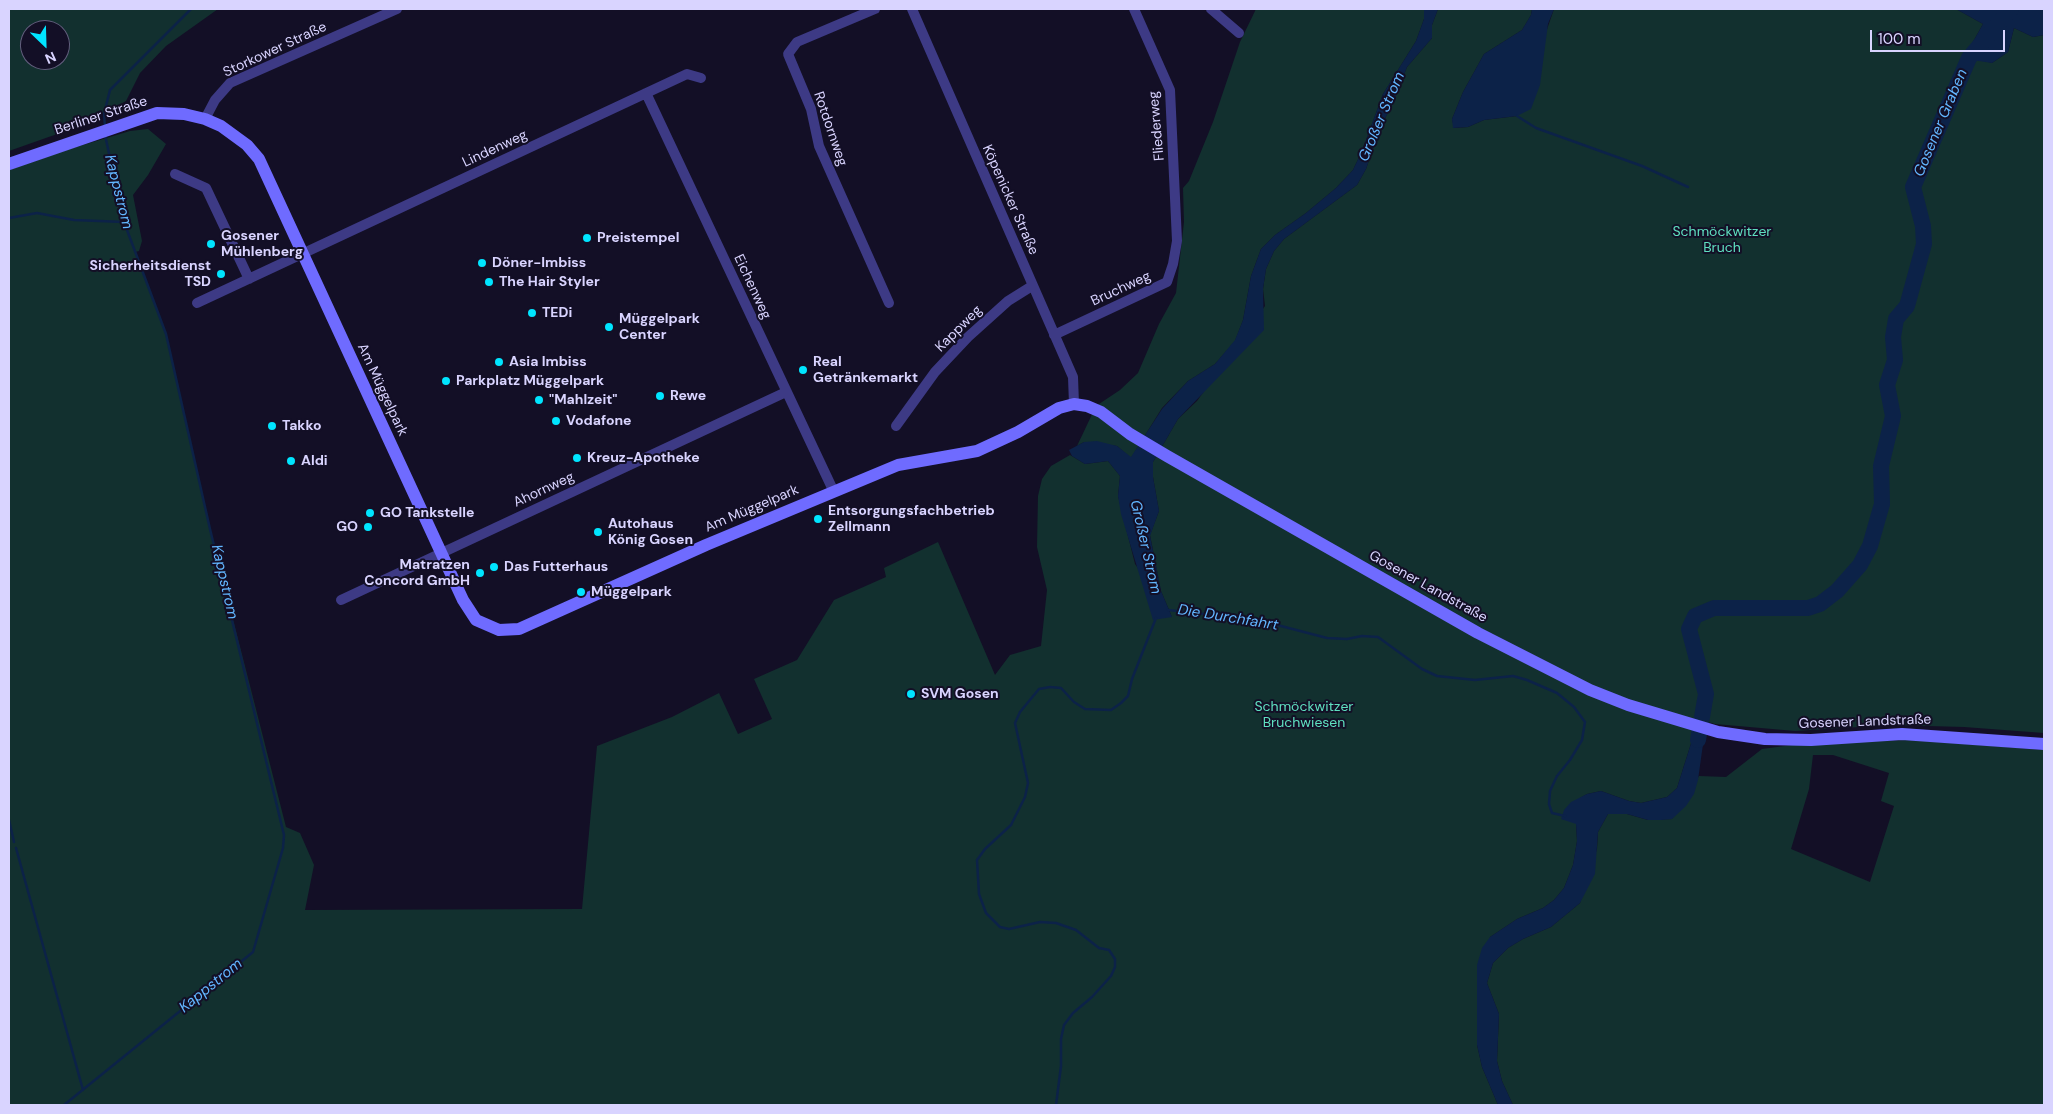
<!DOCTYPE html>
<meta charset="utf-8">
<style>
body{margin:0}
#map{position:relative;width:2053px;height:1114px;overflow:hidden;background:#130f26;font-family:"DM Sans",sans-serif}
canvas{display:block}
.frame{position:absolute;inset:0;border:10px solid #d9d4ff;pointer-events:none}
.north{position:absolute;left:20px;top:20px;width:50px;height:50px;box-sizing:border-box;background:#130f26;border:1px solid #625e7d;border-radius:50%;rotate:156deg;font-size:14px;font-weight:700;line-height:20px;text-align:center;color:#d9d4ff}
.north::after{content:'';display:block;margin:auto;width:18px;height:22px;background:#00e5ff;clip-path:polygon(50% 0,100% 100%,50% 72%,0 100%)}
.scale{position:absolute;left:1870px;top:30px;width:135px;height:22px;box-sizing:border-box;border:2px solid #d9d4ff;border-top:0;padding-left:6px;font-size:15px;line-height:18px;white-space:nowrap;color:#d9d4ff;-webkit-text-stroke:4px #130f26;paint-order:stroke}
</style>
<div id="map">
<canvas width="2053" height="1114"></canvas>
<div class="frame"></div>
<div class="north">N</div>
<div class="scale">100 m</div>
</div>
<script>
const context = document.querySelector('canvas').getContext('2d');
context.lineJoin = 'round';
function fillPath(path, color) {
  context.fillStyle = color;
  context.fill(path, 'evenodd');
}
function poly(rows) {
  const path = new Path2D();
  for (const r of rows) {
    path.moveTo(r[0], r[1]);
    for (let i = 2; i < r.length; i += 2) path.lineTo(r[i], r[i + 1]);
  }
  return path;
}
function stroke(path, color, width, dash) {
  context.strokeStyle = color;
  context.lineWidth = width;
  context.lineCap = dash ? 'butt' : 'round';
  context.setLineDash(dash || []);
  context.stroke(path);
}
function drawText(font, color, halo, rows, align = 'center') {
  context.font = font + ' "DM Sans",sans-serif';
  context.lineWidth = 4;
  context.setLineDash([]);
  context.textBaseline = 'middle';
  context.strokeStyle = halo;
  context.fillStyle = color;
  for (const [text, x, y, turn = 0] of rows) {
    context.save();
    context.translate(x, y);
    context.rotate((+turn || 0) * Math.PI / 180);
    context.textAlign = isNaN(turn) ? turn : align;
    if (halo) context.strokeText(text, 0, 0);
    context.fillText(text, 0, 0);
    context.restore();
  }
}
const green = poly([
 [9,9,218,9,166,46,140,73,126,101,77,127,9,151],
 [30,30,60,30,60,60,30,60],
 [1256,9,1424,9,1424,19,1416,41,1383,94,1362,151,1353,170,1336,188,1306,213,1275,235,1261,249,1251,276,1243,320,1235,341,1215,364,1188,381,1162,408,1131,458,1117,446,1084,442,1077,446,1096,406,1120,390,1138,373,1159,324,1176,293,1184,222,1183,188,1189,181,1213,122,1240,42],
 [1438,9,1532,9,1531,15,1522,30,1484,54,1463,92,1452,119,1454,128,1468,127,1484,120,1517,116,1554,9,1956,9,1983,24,1965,56,1992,63,2008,52,2014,28,2033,37,2044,35,2044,733,1964,727,1891,725,1795,731,1715,724,1694,718,1694,734,1677,788,1667,797,1641,803,1629,801,1601,791,1587,794,1580,798,1576,824,1577,841,1573,865,1564,888,1554,900,1543,908,1517,919,1490,937,1477,1045,1482,1067,1498,1105,9,1105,9,170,66,150,130,131,148,129,166,144,148,175,133,195,142,241,139,251,135,252,166,334,210,529,286,827,300,833,314,865,305,910,582,909,597,746,672,717,719,693,738,734,772,719,754,679,797,660,834,600,886,577,884,568,938,542,995,675,1010,655,1041,646,1047,590,1037,547,1038,496,1042,479,1051,466,1070,455,1085,464,1108,461,1120,476,1118,496,1135,564,1172,617,1161,591,1150,535,1159,511,1153,477,1153,462,1178,419,1197,401,1265,306,1263,289,1266,269,1274,251,1284,239,1357,185,1366,169,1380,128,1393,103,1407,67,1432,38,1432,25],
 [1912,740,2044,750,2044,1105,1513,1105,1502,1081,1497,1061,1499,1014,1487,983,1493,963,1508,948,1523,939,1551,927,1580,903,1597,849,1598,832,1608,814,1627,814,1648,820,1672,819,1699,776,1726,777,1762,749,1807,743],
 [1813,755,1833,755,1889,773,1881,801,1894,806,1870,882,1791,849,1809,789]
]);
const water = poly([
 [1424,9,1438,9,1432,25,1432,38,1407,67,1393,103,1380,128,1366,169,1357,185,1284,239,1274,251,1266,269,1263,289,1264,330,1178,419,1153,462,1153,477,1159,511,1150,536,1161,591,1172,617,1153,620,1121,514,1118,496,1120,476,1108,461,1085,464,1072,456,1069,450,1084,442,1097,441,1117,446,1131,457,1162,409,1188,381,1215,364,1235,340,1243,320,1251,276,1261,249,1275,235,1306,213,1336,188,1353,170,1362,151,1383,94,1416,41,1424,19],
 [1532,9,1554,9,1548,24,1540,85,1531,109,1517,116,1484,120,1468,127,1453,128,1452,119,1463,92,1484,54,1522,30,1531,15],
 [1956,9,2044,9,2044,35,2033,37,2014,28,2008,52,1992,63,1972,60,1965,56,1983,24],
 [1694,734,1704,737,1698,780,1694,794,1686,806,1672,819,1661,820,1648,820,1627,814,1608,814,1598,832,1595,874,1580,903,1551,927,1523,939,1508,948,1493,963,1487,983,1499,1014,1497,1061,1502,1081,1513,1105,1498,1105,1482,1067,1477,1045,1477,965,1482,948,1490,937,1517,919,1543,908,1554,900,1564,888,1573,865,1577,841,1576,824,1561,819,1564,810,1571,802,1587,794,1601,791,1629,801,1641,803,1667,797,1677,788]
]);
const stream = poly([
 [1517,116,1536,128,1642,166,1688,187],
 [105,127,104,114,110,90,191,9],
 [9,218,37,213,74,220,124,222],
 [1168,610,1258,620,1327,638,1347,639,1362,636,1378,637,1422,669,1437,676,1475,680,1513,676,1527,680,1557,693,1574,707,1585,722,1582,740,1570,760,1557,776,1550,791,1549,804,1552,813,1565,816],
 [9,820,14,842],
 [16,848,83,1090],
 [64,1105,253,952,283,848,284,835,210,529,166,334,124,222,105,135],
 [1056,1105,1061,1066,1061,1039,1064,1025,1073,1013,1092,997,1111,976,1115,967,1115,959,1109,950,1099,948,1076,930,1056,923,1040,922,1009,929,1000,927,986,913,979,894,977,860,985,849,1011,825,1025,797,1028,783,1015,723,1020,712,1039,689,1050,687,1061,688,1074,702,1085,709,1111,710,1121,703,1128,696,1132,679,1156,618]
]);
const river = poly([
 [1698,740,1706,694,1689,629,1695,616,1714,608,1808,608,1820,604,1837,591,1860,565,1870,546,1882,504,1881,466,1893,416,1887,385,1895,360,1893,337,1896,319,1907,306,1924,244,1923,226,1913,187,1969,58,2011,9]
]);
const street = poly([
 [875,9,797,42,788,54,811,109,819,146,889,303],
 [912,9,1073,377,1074,404],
 [1211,9,1239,33],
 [646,93,834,492],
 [205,119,215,100,230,83,397,9],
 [175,174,206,188,249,279],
 [197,303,687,74,701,78],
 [1054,335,1167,282,1173,264,1177,241,1170,90,1134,9],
 [896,426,935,372,968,337,1008,301,1032,286],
 [341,600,786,392]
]);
const secondary = poly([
 [9,164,157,113,184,114,205,119,221,126,247,145,259,159,463,600,476,620,499,630,519,629,706,545,898,465,977,451,1018,432,1059,408,1074,404,1087,406,1101,412,1130,434,1167,456,1478,633,1590,690,1628,705,1718,732,1765,739,1811,740,1902,734,2044,744]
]);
const markers = [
 [587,238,5,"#00e5ff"],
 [211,244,5,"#00e5ff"],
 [482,263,5,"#00e5ff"],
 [221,274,5,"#00e5ff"],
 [489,282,5,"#00e5ff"],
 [532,313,5,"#00e5ff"],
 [609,327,5,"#00e5ff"],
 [499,362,5,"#00e5ff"],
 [803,370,5,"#00e5ff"],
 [446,381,5,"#00e5ff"],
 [660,396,5,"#00e5ff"],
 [539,400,5,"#00e5ff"],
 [556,421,5,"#00e5ff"],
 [272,426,5,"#00e5ff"],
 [577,458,5,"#00e5ff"],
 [291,461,5,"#00e5ff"],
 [370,513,5,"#00e5ff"],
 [818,519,5,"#00e5ff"],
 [368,527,5,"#00e5ff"],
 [598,532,5,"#00e5ff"],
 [494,567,5,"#00e5ff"],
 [480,573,5,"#00e5ff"],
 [581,592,5,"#00e5ff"],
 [911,694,5,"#00e5ff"]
];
const streetNames = [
 ["Storkower Straße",275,50,-25],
 ["Berliner Straße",101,116,-18],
 ["Fliederweg",1157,126,-95],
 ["Rotdornweg",830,129,71],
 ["Lindenweg",495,149,-25],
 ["Köpenicker Straße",1010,200,66],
 ["Eichenweg",752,287,65],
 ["Bruchweg",1121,289,-25],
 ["Kappweg",959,329,-45],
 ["Am Müggelpark",382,390,65],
 ["Ahornweg",544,490,-25],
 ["Am Müggelpark",752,509,-23],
 ["Gosener Landstraße",1428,587,29],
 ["Gosener Landstraße",1865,722,-2]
];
const parkNames = [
 ["Schmöckwitzer",1722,232],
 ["Bruch",1722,248],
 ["Schmöckwitzer",1304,707],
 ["Bruchwiesen",1304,723]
];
const poiNames = [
 ["Gosener",221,236],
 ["Mühlenberg",221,252],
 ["Preistempel",597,238],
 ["Döner-Imbiss",492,263],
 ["Sicherheitsdienst",211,266,"right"],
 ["TSD",211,282,"right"],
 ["The Hair Styler",499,282],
 ["TEDi",542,313],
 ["Müggelpark",619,319],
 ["Center",619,335],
 ["Asia Imbiss",509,362],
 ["Real",813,362],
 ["Getränkemarkt",813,378],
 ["Parkplatz Müggelpark",456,381],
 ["Rewe",670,396],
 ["\"Mahlzeit\"",549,400],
 ["Vodafone",566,421],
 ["Takko",282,426],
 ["Kreuz-Apotheke",587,458],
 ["Aldi",301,461],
 ["Entsorgungsfachbetrieb",828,511],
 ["Zellmann",828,527],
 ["GO Tankstelle",380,513],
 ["Autohaus",608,524],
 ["König Gosen",608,540],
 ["GO",358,527,"right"],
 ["Matratzen",470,565,"right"],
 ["Concord GmbH",470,581,"right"],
 ["Das Futterhaus",504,567],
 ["Müggelpark",591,592],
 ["SVM Gosen",921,694]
];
const waterNames = [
 ["Großer Strom",1382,117,-67],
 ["Gosener Graben",1941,123,-67],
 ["Kappstrom",118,192,76],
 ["Großer Strom",1145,547,77],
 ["Kappstrom",224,582,77],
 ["Die Durchfahrt",1228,618,9],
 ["Kappstrom",211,986,-39]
];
fillPath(green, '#12302f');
fillPath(water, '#0c2248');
stroke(stream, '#0c2248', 2.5);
stroke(river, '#0c2248', 16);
stroke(street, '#3d3a85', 10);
stroke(secondary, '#6f6bff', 12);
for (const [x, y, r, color] of markers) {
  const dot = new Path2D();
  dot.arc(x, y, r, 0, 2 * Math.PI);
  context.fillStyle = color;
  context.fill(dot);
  stroke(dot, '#130f26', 2);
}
drawText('14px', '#d9d4ff', '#130f26', streetNames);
drawText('14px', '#5fe0c0', '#130f26', parkNames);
drawText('bold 14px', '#d9d4ff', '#130f26', poiNames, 'left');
drawText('italic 15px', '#62b6ff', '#130f26', waterNames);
</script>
